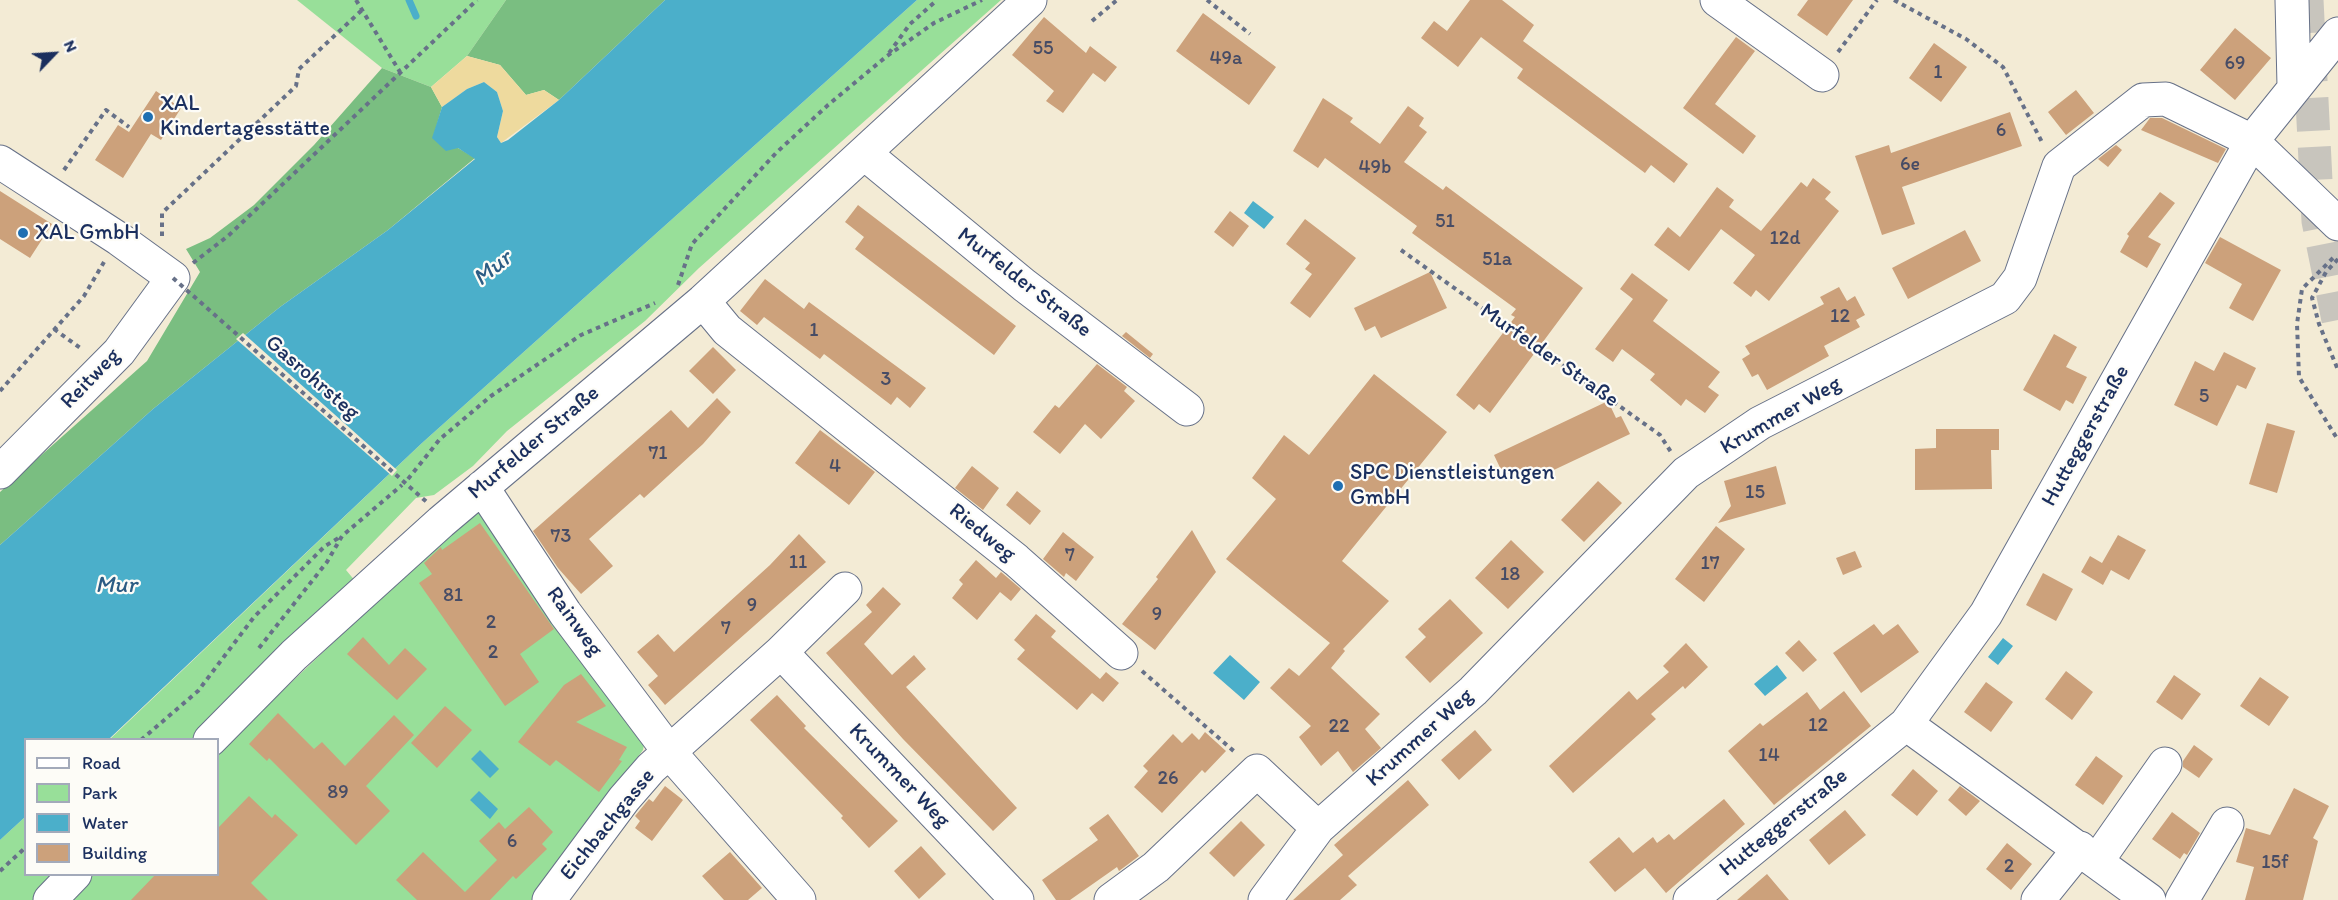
<!DOCTYPE html>
<meta charset="utf-8">
<style>
body{margin:0}
#map{position:relative;width:2338px;height:900px;overflow:hidden;background:#f3ebd5;font-family:Itim,sans-serif}
canvas{display:block}
.legend{position:absolute;left:24px;top:738px;width:195px;height:138px;box-sizing:border-box;background:#fdfcf7;border:2px solid #a3aaba;margin:0;padding:8px 10px;list-style:none;font-size:18px;color:#1b2f5e}
.legend li{display:flex;align-items:center;gap:12px;height:30px}
.legend b{width:30px;border:2px solid #a3aaba}
.north{position:absolute;left:24px;top:24px;width:60px;height:60px;-webkit-text-stroke:4px #fdfcf7;paint-order:stroke;rotate:65deg;font-size:16px;font-weight:700;line-height:24px;text-align:center;color:#1b2f5e}
.north::after{content:'';display:block;margin:auto;width:21px;height:27px;background:#1b2f5e;clip-path:polygon(50% 0,100% 100%,50% 72%,0 100%)}
</style>
<div id="map">
<canvas width="2338" height="900"></canvas>
<ul class="legend">
<li><b style="height:8px;background:#fff"></b>Road</li>
<li><b style="height:16px;background:#98df99"></b>Park</li>
<li><b style="height:16px;background:#4bafca"></b>Water</li>
<li><b style="height:16px;background:#cca17b"></b>Building</li>
</ul>
<div class="north">N</div>
</div>
<script>
const context = document.querySelector('canvas').getContext('2d');
context.lineJoin = 'round';
function fillPath(path, color) {
  context.fillStyle = color;
  context.fill(path, 'evenodd');
}
function poly(rows) {
  const path = new Path2D();
  for (const r of rows) {
    path.moveTo(r[0], r[1]);
    for (let i = 2; i < r.length; i += 2) path.lineTo(r[i], r[i + 1]);
  }
  return path;
}
function stroke(path, color, width, dash) {
  context.strokeStyle = color;
  context.lineWidth = width;
  context.lineCap = dash ? 'butt' : 'round';
  context.setLineDash(dash || []);
  context.stroke(path);
}
function drawText(font, color, halo, rows, align = 'center') {
  context.font = font + ' Itim,sans-serif';
  context.lineWidth = 4.5;
  context.setLineDash([]);
  context.textBaseline = 'middle';
  context.strokeStyle = halo;
  context.fillStyle = color;
  for (const [text, x, y, turn = 0] of rows) {
    context.save();
    context.translate(x, y);
    context.rotate((+turn || 0) * Math.PI / 180);
    context.textAlign = isNaN(turn) ? turn : align;
    if (halo) context.strokeText(text, 0, 0);
    context.fillText(text, 0, 0);
    context.restore();
  }
}
const green = poly([
 [297,0,506,0,467,56,431,87,382,68],
 [917,0,1001,0,699,268,645,321,507,431,473,466,434,495,416,498,346,570,356,582,199,739,109,740,422,443],
 [477,506,645,739,643,750,532,900,61,900,88,875,218,874,218,752],
 [25,817,26,874,62,875,37,900,0,900,0,840]
]);
const forest = poly([
 [506,0,665,0,559,100,544,90,526,95,500,65,467,56],
 [382,68,431,87,442,107,433,138,458,148,475,158,388,230,280,307,153,409,0,545,0,492,147,361,200,272,186,249,210,238,254,205,314,145]
]);
const sand = poly([
 [467,56,500,65,526,95,544,90,559,100,501,143,497,137,503,111,497,92,484,82,467,89,442,107,431,87]
]);
const water = poly([
 [665,0,917,0,422,443,109,739,26,740,25,817,0,840,0,545,153,409,280,307,388,230,475,159,458,148,446,151,432,138,442,107,467,89,484,82,497,92,503,111,497,137,501,143,508,140,559,100],
 [1253,201,1274,217,1264,229,1244,213],
 [2003,638,2013,646,1998,665,1988,657],
 [1230,655,1260,682,1244,700,1213,673],
 [1777,665,1787,678,1765,696,1754,684],
 [480,750,499,769,490,778,471,759],
 [479,791,498,809,490,819,470,800]
]);
const pier = poly([
 [243,333,397,470,392,476,236,339]
]);
const stream = poly([
 [409,0,416,16]
]);
const building = poly([
 [1470,0,1502,0,1534,25,1523,41,1688,164,1674,183,1651,165,1645,173,1517,78,1523,69,1481,37,1458,67,1421,38,1434,21,1447,31],
 [1808,0,1853,0,1827,36,1797,15],
 [1203,13,1276,67,1249,105,1176,51],
 [1044,17,1086,53,1090,46,1117,67,1105,82,1093,73,1063,113,1046,101,1054,91,1012,55],
 [2235,28,2271,58,2235,100,2200,70],
 [1736,37,1755,51,1715,104,1756,136,1743,154,1683,108],
 [1934,43,1967,67,1941,102,1909,78],
 [2076,90,2094,113,2066,135,2048,112],
 [156,91,181,108,161,140,151,134,123,178,95,160,118,125,129,132],
 [1323,98,1353,118,1350,122,1380,144,1408,106,1424,118,1419,126,1427,132,1404,162,1443,190,1446,186,1583,288,1490,413,1479,404,1474,410,1456,395,1515,317,1511,315,1516,309,1412,233,1417,226,1325,158,1318,168,1293,151],
 [2010,112,2022,146,1902,187,1915,224,1882,235,1855,156,1889,145,1891,153],
 [2150,118,2162,118,2226,149,2218,163,2141,130],
 [2116,145,2122,150,2108,167,2098,159],
 [1813,178,1831,192,1825,199,1839,211,1769,301,1756,290,1751,297,1733,283,1755,255,1721,229,1689,271,1654,245,1668,227,1680,237,1717,187,1734,200,1729,207,1761,231,1801,182,1807,187],
 [0,191,52,224,30,258,0,239],
 [2160,192,2175,203,2148,237,2161,244,2147,268,2120,252,2129,236,2127,234],
 [858,205,1016,326,994,355,855,249,864,237,845,222],
 [1230,211,1249,226,1233,247,1214,232],
 [1305,219,1356,258,1310,318,1290,303,1312,274,1305,269,1310,263,1286,244],
 [1965,230,1981,261,1908,299,1892,268],
 [2220,237,2281,270,2253,321,2229,308,2242,284,2205,263],
 [1430,272,1447,308,1381,338,1375,326,1365,331,1354,308],
 [1632,273,1668,300,1653,321,1720,372,1708,387,1719,395,1705,413,1686,399,1681,406,1650,380,1655,374,1622,349,1613,362,1595,349,1633,299,1620,289],
 [765,279,804,309,809,302,926,388,910,408,897,397,891,405,824,354,820,359,764,317,757,325,740,311],
 [1839,287,1847,301,1855,296,1865,315,1856,320,1860,327,1824,346,1829,356,1767,390,1758,374,1752,377,1742,359,1750,354,1745,346,1824,304,1820,297],
 [1126,332,1153,354,1150,358,1122,336],
 [2054,334,2077,347,2066,367,2087,377,2073,404,2066,400,2060,411,2023,390],
 [713,347,736,370,713,394,689,371],
 [2224,352,2256,368,2246,389,2237,385,2217,426,2174,405,2195,361,2214,371],
 [1097,364,1127,387,1124,391,1135,401,1101,439,1085,424,1060,454,1033,432,1055,405,1059,408],
 [1374,374,1447,432,1342,561,1389,601,1343,649,1345,651,1331,668,1380,714,1365,729,1381,748,1353,772,1338,751,1321,766,1299,737,1311,726,1270,688,1289,668,1299,676,1330,643,1226,559,1276,499,1252,478,1284,435,1309,455],
 [717,398,731,412,703,444,644,498,640,494,589,539,613,566,581,594,558,568,533,531,671,410,688,428],
 [1608,401,1616,418,1621,416,1630,434,1522,485,1515,471,1504,476,1494,455],
 [2267,423,2295,431,2277,493,2249,484],
 [1936,429,1999,429,1999,450,1991,450,1992,489,1915,490,1915,449,1936,448],
 [820,430,875,472,849,505,795,463],
 [972,466,999,488,983,510,955,488],
 [1776,466,1786,504,1718,523,1731,506,1724,481],
 [1598,481,1622,503,1584,542,1561,520],
 [1017,491,1041,511,1030,525,1006,505],
 [480,523,554,629,520,654,539,682,505,706,419,583,432,574,424,563,441,547,442,550],
 [1716,526,1745,549,1704,602,1675,579],
 [1192,530,1216,572,1155,650,1122,624,1158,579,1156,577],
 [1063,532,1094,557,1076,581,1066,573,1064,577,1043,559],
 [799,534,826,562,665,705,648,685,658,676,637,652,658,634,674,652,770,565],
 [2118,535,2146,550,2129,580,2111,570,2103,585,2081,572,2090,556,2102,563],
 [1511,540,1544,572,1508,609,1475,578],
 [1855,551,1862,567,1843,575,1836,558],
 [976,560,996,578,1001,572,1021,589,1011,601,1000,592,977,620,952,598,963,584,959,580],
 [2043,573,2073,589,2056,621,2026,605],
 [883,587,901,604,864,644,892,675,914,655,926,669,906,687,1017,808,993,831,903,739,826,653,872,612,866,605],
 [1450,599,1483,633,1430,683,1405,657,1426,637,1418,629],
 [1036,614,1056,631,1051,637,1100,679,1106,672,1119,683,1103,702,1092,693,1077,710,1017,659,1025,650,1014,640],
 [1874,624,1883,635,1898,624,1919,652,1861,693,1833,653],
 [363,637,389,665,405,648,427,669,397,700,347,654],
 [1799,640,1817,660,1803,672,1785,653],
 [1686,643,1708,667,1685,689,1683,686,1651,714,1656,719,1573,793,1549,766,1629,691,1637,700,1669,672,1663,666],
 [2066,671,2093,692,2072,720,2045,699],
 [581,674,606,706,576,722,627,747,619,760,622,761,599,792,556,760,550,766,518,742,564,685],
 [2174,675,2201,694,2182,720,2156,702],
 [2260,677,2289,697,2269,726,2240,706],
 [1986,682,2013,702,1991,732,1964,712],
 [1844,691,1871,726,1774,805,1728,751,1760,723,1763,726,1807,692,1820,710],
 [777,695,806,726,804,728,898,821,869,848,841,818,843,816,750,720],
 [445,706,472,730,437,768,411,743],
 [278,713,314,749,322,742,345,766,394,715,414,735,366,786,390,811,356,845,269,758,267,761,249,744],
 [1475,730,1492,750,1459,780,1441,760],
 [1205,732,1226,751,1205,773,1202,770,1162,813,1134,787,1148,771,1143,766,1173,734,1182,743,1192,733,1199,740],
 [2194,745,2213,759,2199,778,2183,767,2183,761],
 [2096,756,2123,776,2103,805,2075,785],
 [1913,769,1938,791,1917,816,1891,795],
 [1408,780,1429,805,1348,876,1357,885,1340,900,1293,900,1343,855,1334,845],
 [665,786,683,800,652,841,635,828,640,821,635,816,649,799,653,802],
 [1960,786,1980,801,1966,816,1948,800],
 [2294,788,2329,806,2313,838,2318,841,2303,900,2245,900,2254,867,2236,862,2246,828,2270,835],
 [249,796,272,818,275,814,298,835,251,883,268,900,131,900,156,874,218,874,218,828],
 [1724,799,1745,824,1666,893,1645,868,1615,892,1589,862,1619,837,1633,853,1653,837,1657,843,1669,834,1674,840],
 [529,807,553,832,542,844,547,849,516,879,513,876,490,900,417,900,396,880,423,852,465,892,497,860,479,841,499,822,505,829],
 [1845,810,1866,835,1829,865,1809,840],
 [2172,812,2200,833,2187,855,2184,853,2180,859,2152,839],
 [1108,814,1139,856,1119,871,1117,867,1070,900,1056,900,1042,880,1098,840,1089,828],
 [1241,821,1265,845,1234,877,1209,853],
 [2007,843,2032,864,2011,890,1986,869],
 [921,846,946,874,919,899,894,871],
 [730,852,762,888,748,900,724,900,702,876],
 [1767,874,1789,900,1737,900]
]);
const majorTunnel = poly([
 [2307,0,2318,221,2338,320]
]);
const path = poly([
 [356,0,400,72],
 [1207,0,1250,34],
 [1894,0,1966,39,2003,67,2043,144],
 [1092,21,1117,0],
 [1838,52,1877,0],
 [889,53,910,24,937,0],
 [64,170,106,110,129,127],
 [162,236,162,213,296,86,299,69,362,10],
 [1401,250,1660,435,1671,452],
 [2333,258,2302,289,2297,324,2299,377,2338,440],
 [2338,259,2326,272,2312,298,2319,324,2338,370],
 [193,263,228,236,477,0],
 [678,285,692,244,776,153,828,105,887,56,934,23,982,0],
 [54,329,83,350],
 [0,391,84,296,104,262],
 [408,479,440,439,491,396,581,335,655,303],
 [259,648,327,562,342,536,402,485],
 [1142,671,1236,753],
 [141,740,198,691,254,617,325,546,342,536],
 [0,871,26,847]
]);
const minor = poly([
 [1717,0,1822,75],
 [2292,0,2294,86],
 [864,153,1024,285,1187,409],
 [0,162,119,239,173,278,119,352,0,472],
 [703,301,727,330,1016,560,1121,653],
 [482,487,565,613,671,754,799,900],
 [781,652,1017,900],
 [1906,724,2149,900],
 [210,740,294,655,441,522,703,301,1030,0],
 [2097,861,2165,764],
 [50,900,75,874],
 [549,900,624,799,651,768,781,652,845,589],
 [1111,900,1156,867,1257,771,1318,828,1473,691,1686,473,1760,423,2005,298,2020,278,2059,166,2143,100,2166,99,2252,141,2338,224],
 [1265,900,1318,828],
 [1690,900,1906,724,1986,614,2252,141,2338,34],
 [2038,900,2080,848],
 [2182,900,2227,824]
]);
const pathBridge = poly([
 [173,278,429,504]
]);
const markers = [
 [148,117,6,"#1f6fb2"],
 [23,233,6,"#1f6fb2"],
 [1338,486,6,"#1f6fb2"]
];
const numberNames = [
 ["55",1043,49],
 ["49a",1226,59],
 ["69",2235,64],
 ["1",1938,73],
 ["6",2001,131],
 ["6e",1910,165],
 ["49b",1375,168],
 ["51",1445,222],
 ["12d",1785,239],
 ["51a",1497,260],
 ["12",1840,317],
 ["1",814,331],
 ["3",886,380],
 ["5",2204,397],
 ["71",658,454],
 ["4",835,467],
 ["15",1755,493],
 ["73",561,537],
 ["7",1070,556],
 ["11",798,563],
 ["17",1710,564],
 ["18",1510,575],
 ["81",453,596],
 ["9",752,606],
 ["9",1157,615],
 ["2",491,623],
 ["7",726,629],
 ["2",493,653],
 ["12",1818,726],
 ["22",1339,727],
 ["14",1769,756],
 ["26",1168,779],
 ["89",338,793],
 ["6",512,842],
 ["15f",2275,863],
 ["2",2009,867]
];
const poiNames = [
 ["XAL",160,104],
 ["Kindertagesstätte",160,129],
 ["XAL GmbH",35,233],
 ["SPC Dienstleistungen",1350,473],
 ["GmbH",1350,498]
];
const streetNames = [
 ["Murfelder Straße",1024,283,38],
 ["Murfelder Straße",1549,356,35],
 ["Gasrohrsteg",312,378,41],
 ["Reitweg",91,379,-46],
 ["Krummer Weg",1781,416,-30],
 ["Hutteggerstraße",2086,436,-61],
 ["Murfelder Straße",534,443,-40],
 ["Riedweg",982,533,39],
 ["Rainweg",574,622,54],
 ["Krummer Weg",1420,738,-42],
 ["Krummer Weg",899,776,46],
 ["Hutteggerstraße",1784,823,-39],
 ["Eichbachgasse",608,825,-51]
];
const waterNames = [
 ["Mur",493,269,-39],
 ["Mur",116,586]
];
fillPath(green, '#98df99');
fillPath(forest, '#7abe81');
fillPath(sand, '#eeda9e');
fillPath(water, '#4bafca');
fillPath(pier, '#f3ebd5');
stroke(stream, '#4bafca', 7);
fillPath(building, '#cca17b');
stroke(majorTunnel, '#c8c5bd', 33, [33, 16]);
stroke(minor, '#677188', 35);
stroke(path, '#677188', 4, [4.5, 4.5]);
stroke(minor, '#fff', 33);
stroke(pathBridge, '#677188', 4, [4.5, 4.5]);
for (const [x, y, r, color] of markers) {
  const dot = new Path2D();
  dot.arc(x, y, r, 0, 2 * Math.PI);
  context.fillStyle = color;
  context.fill(dot);
  stroke(dot, '#fdfcf7', 2);
}
drawText('20px', '#474c65', null, numberNames);
drawText('22px', '#1b2f5e', '#fdfcf7', poiNames, 'left');
drawText('22px', '#1b2f5e', '#fdfcf7', streetNames);
drawText('italic 24px', '#2c5c84', '#fdfcf7', waterNames);
</script>
